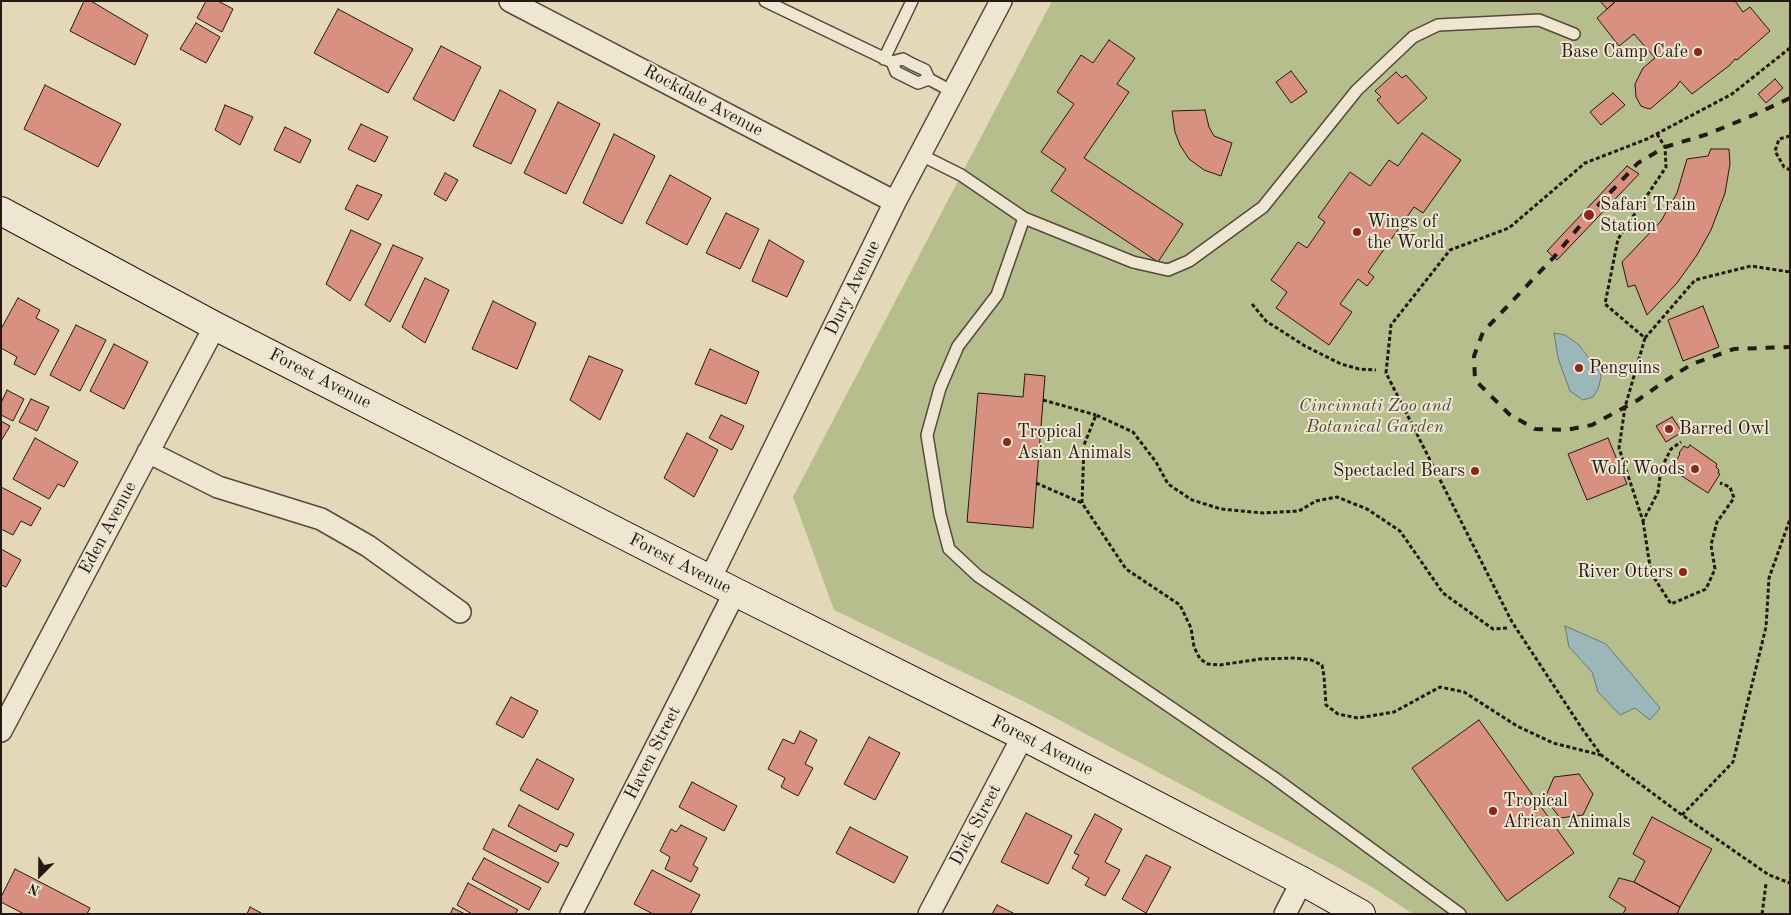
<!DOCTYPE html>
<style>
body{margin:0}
#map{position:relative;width:1791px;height:915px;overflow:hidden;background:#e5d8b8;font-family:"Old Standard TT",serif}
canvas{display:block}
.frame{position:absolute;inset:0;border:2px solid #241913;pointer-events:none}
.north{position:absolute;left:15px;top:850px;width:50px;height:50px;-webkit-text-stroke:4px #eee6d1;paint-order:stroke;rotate:203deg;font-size:14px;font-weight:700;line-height:20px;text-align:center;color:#241913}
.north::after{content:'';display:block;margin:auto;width:18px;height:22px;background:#241913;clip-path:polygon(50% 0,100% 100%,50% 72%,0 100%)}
</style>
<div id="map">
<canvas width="1791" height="915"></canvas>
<div class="frame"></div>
<div class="north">N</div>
</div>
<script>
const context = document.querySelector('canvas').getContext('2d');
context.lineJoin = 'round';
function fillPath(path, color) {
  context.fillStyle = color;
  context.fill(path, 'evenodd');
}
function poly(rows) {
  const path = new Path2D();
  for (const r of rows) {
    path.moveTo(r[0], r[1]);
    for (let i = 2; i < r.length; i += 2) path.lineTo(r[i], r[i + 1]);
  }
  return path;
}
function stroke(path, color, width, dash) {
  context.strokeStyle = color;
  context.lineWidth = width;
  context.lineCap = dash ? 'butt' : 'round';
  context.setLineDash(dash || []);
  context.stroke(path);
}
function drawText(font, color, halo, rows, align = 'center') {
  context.font = font + ' "Old Standard TT",serif';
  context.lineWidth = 4;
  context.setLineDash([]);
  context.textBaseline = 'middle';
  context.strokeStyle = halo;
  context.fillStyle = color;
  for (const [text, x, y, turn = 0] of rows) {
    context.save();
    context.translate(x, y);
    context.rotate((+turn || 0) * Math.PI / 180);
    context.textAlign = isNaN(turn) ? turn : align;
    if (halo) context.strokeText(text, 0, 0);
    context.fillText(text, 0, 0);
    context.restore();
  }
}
const green = poly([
 [1052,1,1790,1,1790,914,1413,914,1375,889,1339,868,1027,703,834,610,793,497]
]);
const water = poly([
 [1554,333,1565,335,1578,344,1600,372,1601,377,1598,389,1593,397,1583,400,1570,391,1558,358,1554,333],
 [1565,626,1606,644,1660,708,1650,720,1635,708,1620,715,1598,692,1592,672,1569,647,1565,626]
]);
const building = poly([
 [84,1,91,1,148,35,135,65,70,31,84,1],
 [206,1,218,1,233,9,222,32,197,18,206,1],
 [1600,1,1616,1,1607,9,1600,1],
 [1616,1,1735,1,1743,12,1750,7,1770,31,1737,60,1735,59,1730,65,1692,94,1680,81,1676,87,1650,109,1646,108,1641,106,1636,97,1635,84,1643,68,1655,58,1634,34,1619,46,1597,18,1616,1],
 [338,9,413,49,388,93,314,53,338,9],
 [196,23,220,37,206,63,180,49,196,23],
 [1109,40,1135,58,1117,84,1129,92,1084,158,1183,224,1158,262,1051,191,1066,169,1041,152,1074,104,1057,92,1081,55,1093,63,1109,40],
 [441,46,481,67,454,121,413,99,441,46],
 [1291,71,1307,92,1291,103,1276,82,1291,71],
 [1396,72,1402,78,1406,75,1427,98,1398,124,1377,100,1381,97,1375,91,1396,72],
 [1775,79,1783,88,1766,103,1758,94,1775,79],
 [45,85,121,124,98,167,24,129,45,85],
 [500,90,536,110,511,164,473,146,500,90],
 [1613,93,1625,105,1601,125,1590,112,1613,93],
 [558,102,600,124,566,194,524,173,558,102],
 [225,105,253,117,240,145,215,130,225,105],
 [1205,110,1209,127,1214,136,1232,143,1221,176,1204,170,1189,159,1180,145,1175,132,1172,111,1205,110],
 [361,124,388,137,375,162,348,149,361,124],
 [285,127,311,140,300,163,274,150,285,127],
 [1422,133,1461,160,1423,213,1414,207,1368,272,1374,277,1367,286,1358,279,1340,304,1352,312,1329,345,1276,308,1287,292,1271,280,1298,242,1307,248,1325,222,1318,217,1350,172,1370,186,1389,160,1398,166,1422,133],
 [614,134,655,156,622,224,583,203,614,134],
 [1711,149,1729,149,1730,164,1725,193,1711,230,1697,255,1677,283,1647,315,1635,285,1628,287,1622,262,1661,221,1677,193,1687,159,1708,156,1711,149],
 [1627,166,1639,174,1557,260,1547,251,1627,166],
 [445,173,458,180,446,201,434,194,445,173],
 [670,175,711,198,687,245,646,223,670,175],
 [357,185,382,195,368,220,345,209,357,185],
 [726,213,759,229,740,269,706,253,726,213],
 [351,230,381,244,350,301,326,284,351,230],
 [769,240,804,261,787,297,752,281,769,240],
 [393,245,423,258,390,322,365,305,393,245],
 [425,278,449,290,425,343,402,327,425,278],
 [18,298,40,310,36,318,59,330,35,375,14,364,17,357,1,348,1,329,18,298],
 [493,301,536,323,517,369,472,349,493,301],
 [1703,306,1719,347,1683,361,1668,320,1703,306],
 [76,325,106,340,80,391,50,375,76,325],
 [114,344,148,362,124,409,90,391,114,344],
 [710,349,759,372,746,404,695,384,710,349],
 [589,356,623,370,600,420,570,400,589,356],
 [1025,374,1045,376,1033,528,967,522,978,393,1023,397,1025,374],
 [7,390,24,399,13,421,1,415,1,403,7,390],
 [31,399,49,407,37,431,19,422,31,399],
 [721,415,744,426,732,450,709,438,721,415],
 [1672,417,1682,432,1666,442,1656,426,1672,417],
 [1,421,10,426,1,441,1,421],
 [687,433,718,450,694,497,664,478,687,433],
 [35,438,78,462,64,487,58,484,49,499,13,479,35,438],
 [1608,438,1627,484,1587,500,1568,454,1608,438],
 [1690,445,1717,464,1716,467,1719,470,1718,473,1720,474,1708,493,1671,469,1680,454,1679,453,1684,446,1688,448,1690,445],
 [1,487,41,508,31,526,21,521,13,535,1,529,1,487],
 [1,549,21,560,6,587,1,585,1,549],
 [511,697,538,711,523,738,496,724,511,697],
 [1479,720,1574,853,1507,901,1412,768,1479,720],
 [800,731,817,740,805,764,813,768,798,796,781,787,785,778,768,769,783,739,794,744,800,731],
 [869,737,900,753,875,800,844,784,869,737],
 [537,759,574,779,558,810,520,790,537,759],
 [1579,774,1593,794,1583,815,1560,818,1545,798,1554,777,1579,774],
 [692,782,737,806,724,831,679,807,692,782],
 [519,805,574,834,567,847,560,844,556,852,508,826,519,805],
 [1026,813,1072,836,1048,884,1001,862,1026,813],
 [1095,814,1122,829,1105,862,1120,870,1105,896,1085,885,1089,878,1072,868,1079,855,1074,853,1095,814],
 [1652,817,1712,849,1680,907,1634,882,1645,861,1633,854,1652,817],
 [681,825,707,838,693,865,698,868,691,882,665,869,670,857,660,851,671,829,676,832,681,825],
 [850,827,908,857,894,883,836,853,850,827],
 [493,829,559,863,548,883,483,849,493,829],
 [1146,855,1171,867,1146,913,1122,899,1146,855],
 [484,858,541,888,529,910,472,879,484,858],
 [15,869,90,908,87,914,24,914,1,902,1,897,15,869],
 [652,870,700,895,690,914,653,914,634,904,652,870],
 [1619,878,1634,882,1680,907,1677,914,1623,914,1626,908,1609,897,1619,878],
 [468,883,518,910,515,914,472,914,457,905,468,883],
 [997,905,1015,914,992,914,997,905],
 [250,907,263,914,247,914,250,907],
 [453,908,465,914,450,914,453,908]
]);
const path = poly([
 [1790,48,1732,94,1647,139,1585,163,1509,228,1450,250,1391,325,1386,373,1512,622,1581,727,1601,755,1682,815,1769,875,1790,883],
 [1657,134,1665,147,1666,167,1618,239,1605,304,1645,338,1695,280,1751,266,1790,272],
 [1790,136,1779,139,1775,151,1784,167,1790,170],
 [1252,304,1266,321,1305,346,1341,364,1359,369,1376,370],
 [1645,338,1625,407,1619,448,1643,521,1658,492,1661,469,1671,449,1681,442],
 [1043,400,1096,415],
 [1036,483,1082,503],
 [1643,521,1651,573,1671,604,1706,589,1715,569,1711,545,1717,522,1734,498,1730,487,1720,483],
 [1507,628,1493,629,1443,593,1400,531,1367,509,1337,497,1316,501,1299,511,1263,513,1221,509,1192,500,1168,484,1156,462,1133,432,1096,415,1084,445,1082,503,1126,569,1180,605,1191,628,1194,647,1200,659,1208,664,1220,665,1260,659,1295,658,1311,660,1322,665,1324,676,1326,705,1338,714,1358,718,1394,712,1440,687,1464,692,1517,726,1553,743,1601,755],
 [1682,815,1733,762,1766,627,1769,578,1790,519],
 [1762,914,1766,884]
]);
const lane = poly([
 [765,1,892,62,896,72,918,83,929,79],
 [884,59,912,1],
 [892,62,903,59,912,64,925,70,929,79,953,92],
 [921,155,961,175,1024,218,1133,262,1168,270,1189,261,1263,207,1357,90,1413,37,1438,25,1539,20,1574,34],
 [1024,218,997,295,958,346,940,388,927,435,940,515,949,549,978,576,1273,777,1460,914]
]);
const street = poly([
 [510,1,895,202],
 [148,452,218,487,321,519,368,546,460,612],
 [710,579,895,202,1001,1],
 [1,731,215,326],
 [571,914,735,592],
 [929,914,1023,736],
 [1285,914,1302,881]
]);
const secondary = poly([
 [1,211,215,326,735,592,1023,736,1302,881,1361,914]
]);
const rail = poly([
 [1790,98,1756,114,1708,134,1665,147,1638,163,1589,215,1554,257,1483,332,1474,356,1475,380,1509,414,1535,429,1566,430,1592,425,1638,400,1662,383,1692,364,1734,349,1790,347]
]);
const markers = [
 [1698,52,5,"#8f2418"],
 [1589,215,6,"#8f2418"],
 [1357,232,5,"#8f2418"],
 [1579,368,5,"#8f2418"],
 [1669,429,5,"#8f2418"],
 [1007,442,5,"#8f2418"],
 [1695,469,5,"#8f2418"],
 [1475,471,5,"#8f2418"],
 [1683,572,5,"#8f2418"],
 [1493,811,5,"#8f2418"]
];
const poiNames = [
 ["Base Camp Cafe",1688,52,"right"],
 ["Safari Train",1600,205],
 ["Station",1600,226],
 ["Wings of",1367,222],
 ["the World",1367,243],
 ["Penguins",1589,368],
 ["Barred Owl",1679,429],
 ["Tropical",1017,432],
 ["Asian Animals",1017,453],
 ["Wolf Woods",1685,469,"right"],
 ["Spectacled Bears",1465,471,"right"],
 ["River Otters",1673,572,"right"],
 ["Tropical",1503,801],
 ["African Animals",1503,822]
];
const streetNames = [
 ["Rockdale Avenue",703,101,28],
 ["Dury Avenue",853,288,-64],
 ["Forest Avenue",320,379,27],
 ["Eden Avenue",108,528,-62],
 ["Forest Avenue",680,564,27],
 ["Forest Avenue",1042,746,27],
 ["Haven Street",653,753,-63],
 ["Dick Street",976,825,-62]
];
const parkNames = [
 ["Cincinnati Zoo and",1375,406],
 ["Botanical Garden",1375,427]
];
fillPath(green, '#b7be8d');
fillPath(water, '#9bb7ba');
stroke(water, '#6b7877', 1);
fillPath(building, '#d89181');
stroke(building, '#241913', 1);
stroke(lane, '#54493c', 14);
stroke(street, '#54493c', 24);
stroke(secondary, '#241913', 30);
stroke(path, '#241913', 3, [4, 2.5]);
stroke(lane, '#eee6d1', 11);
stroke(street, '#eee6d1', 21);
stroke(secondary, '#eee6d1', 28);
stroke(rail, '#241913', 4, [9, 9]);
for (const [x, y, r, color] of markers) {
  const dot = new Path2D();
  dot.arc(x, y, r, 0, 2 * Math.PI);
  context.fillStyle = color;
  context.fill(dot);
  stroke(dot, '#eee6d1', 2);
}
drawText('18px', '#241913', '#eee6d1', poiNames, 'left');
drawText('18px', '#241913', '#eee6d1', streetNames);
drawText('italic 18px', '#504b38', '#eee6d1', parkNames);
</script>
